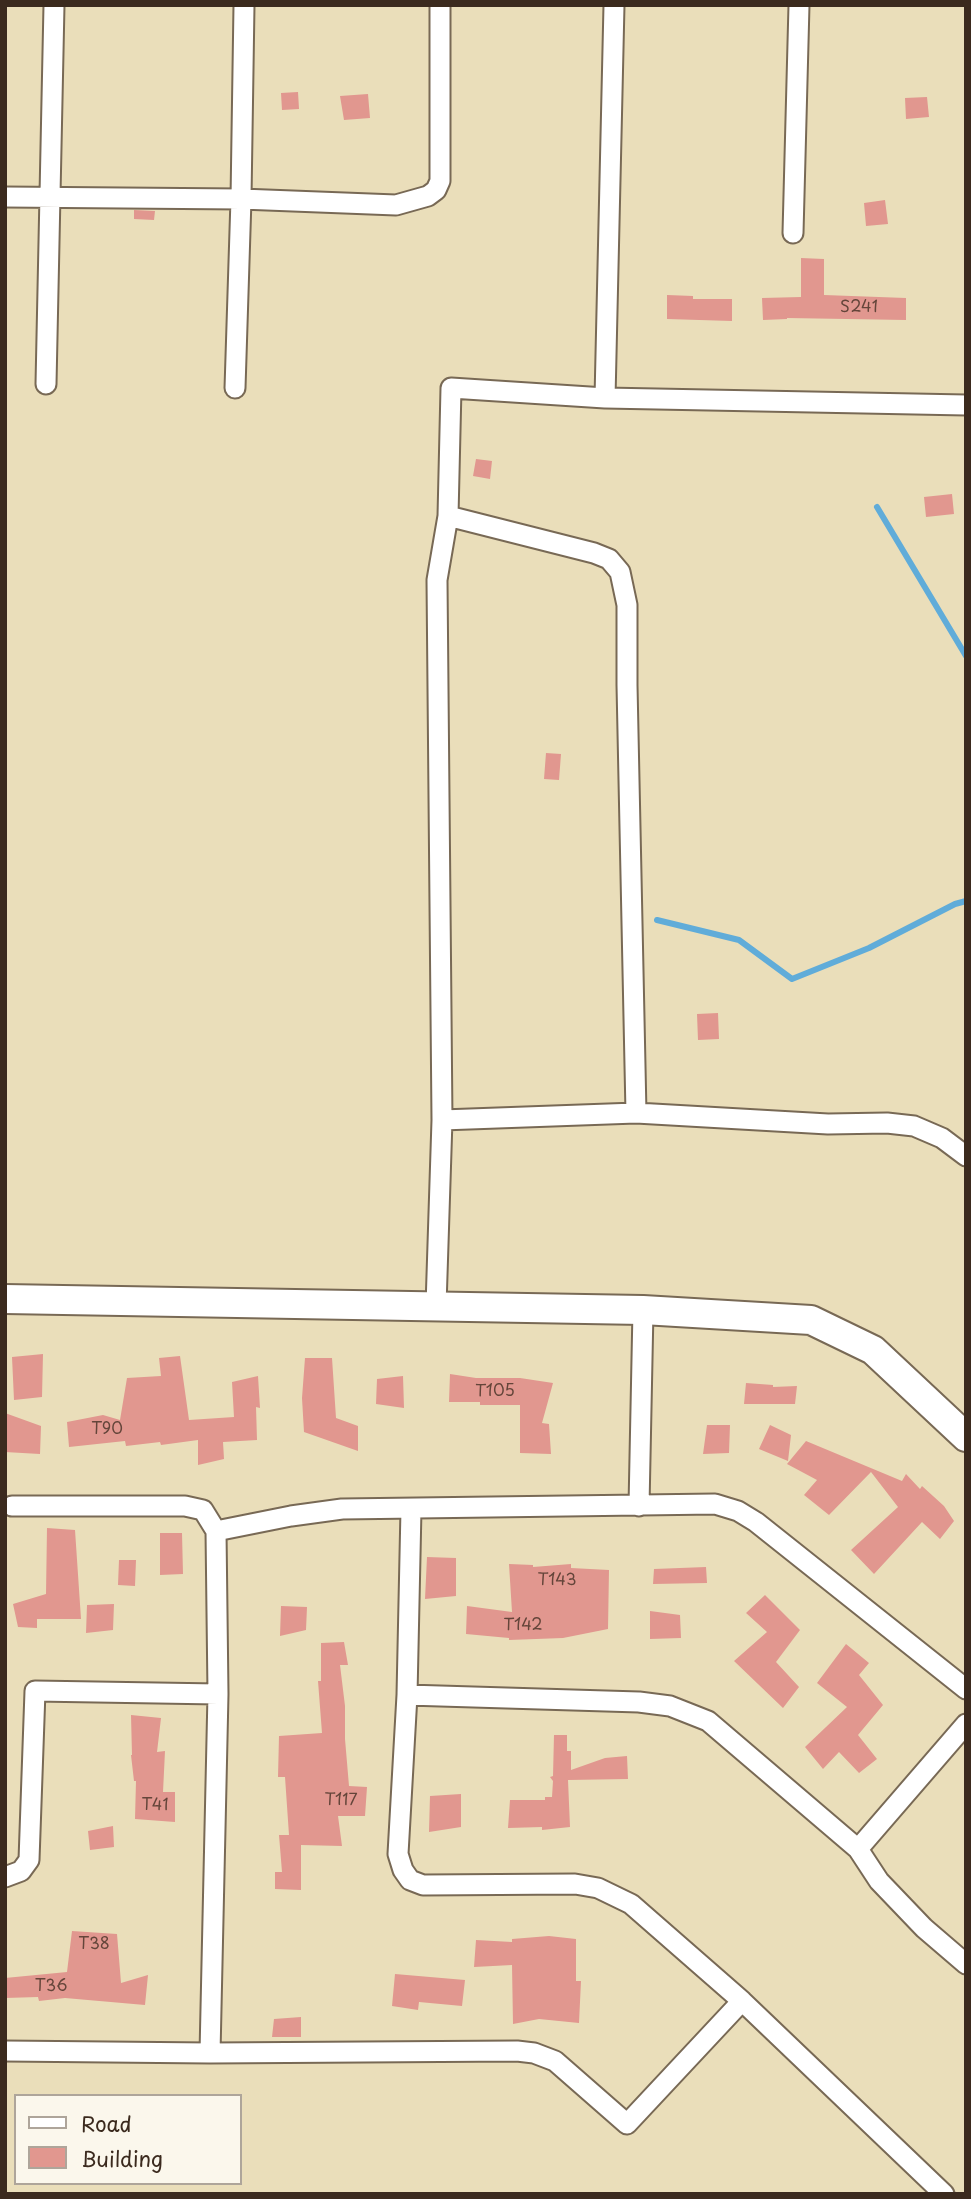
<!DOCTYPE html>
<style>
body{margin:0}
#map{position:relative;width:971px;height:2199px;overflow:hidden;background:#eadeba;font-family:"Playpen Sans",sans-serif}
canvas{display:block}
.frame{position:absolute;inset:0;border:7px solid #3b2a1e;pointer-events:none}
.legend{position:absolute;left:14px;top:2094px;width:228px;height:91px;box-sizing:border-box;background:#fbf7ec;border:2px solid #aea59a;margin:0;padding:9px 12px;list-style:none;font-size:21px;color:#3b2a1e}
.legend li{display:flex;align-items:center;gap:14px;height:35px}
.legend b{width:35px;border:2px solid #aea59a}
</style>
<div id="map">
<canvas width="971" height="2199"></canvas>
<div class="frame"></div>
<ul class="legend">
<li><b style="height:9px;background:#fff"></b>Road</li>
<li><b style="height:19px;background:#e1978f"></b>Building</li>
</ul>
</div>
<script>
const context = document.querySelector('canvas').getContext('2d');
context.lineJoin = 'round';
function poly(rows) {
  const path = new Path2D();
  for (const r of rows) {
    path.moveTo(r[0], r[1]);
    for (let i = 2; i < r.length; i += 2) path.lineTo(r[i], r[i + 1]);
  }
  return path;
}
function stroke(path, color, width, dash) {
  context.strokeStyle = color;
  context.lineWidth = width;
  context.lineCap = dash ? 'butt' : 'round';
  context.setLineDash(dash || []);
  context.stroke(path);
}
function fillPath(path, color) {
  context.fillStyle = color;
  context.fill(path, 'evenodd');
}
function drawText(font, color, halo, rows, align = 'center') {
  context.font = font + ' "Playpen Sans",sans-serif';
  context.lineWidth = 6;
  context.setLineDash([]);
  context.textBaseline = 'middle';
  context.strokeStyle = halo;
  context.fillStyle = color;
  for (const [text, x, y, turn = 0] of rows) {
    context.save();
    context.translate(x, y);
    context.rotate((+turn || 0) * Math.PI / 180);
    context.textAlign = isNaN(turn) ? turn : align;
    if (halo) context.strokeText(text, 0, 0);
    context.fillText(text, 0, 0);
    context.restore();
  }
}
const stream = poly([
 [877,507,966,656],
 [657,920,739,940,792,979,869,948,955,904,966,901]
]);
const building = poly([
 [298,92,299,109,282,110,281,93],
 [368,94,370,118,344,120,340,96],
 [927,97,929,117,906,119,905,98],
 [885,200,888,224,866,226,864,203],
 [134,210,155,211,154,220,134,219],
 [801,258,824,259,824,295,906,298,906,320,787,318,787,319,763,320,762,298,801,297],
 [667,295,693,296,693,299,732,299,732,321,667,319],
 [476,459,492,461,490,479,473,476],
 [952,494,954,514,926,517,924,497],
 [546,753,561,754,559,780,544,779],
 [718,1013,719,1039,698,1040,697,1014],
 [43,1354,42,1397,14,1400,12,1357],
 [180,1356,189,1420,234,1417,232,1382,258,1376,260,1408,256,1407,257,1440,223,1442,224,1459,198,1465,198,1440,161,1445,160,1442,126,1446,125,1441,69,1447,67,1422,103,1415,120,1420,127,1378,161,1376,159,1358],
 [305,1358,332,1358,336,1418,358,1426,358,1451,304,1432,302,1398],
 [450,1374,476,1378,520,1378,553,1383,542,1423,549,1424,551,1454,520,1453,520,1405,480,1405,480,1402,449,1402],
 [403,1376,404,1408,376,1404,377,1379],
 [746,1383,773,1385,773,1387,797,1386,795,1404,744,1404],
 [5,1413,41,1426,40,1454,5,1452],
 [707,1425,730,1425,729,1453,703,1454],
 [770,1425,791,1435,788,1461,759,1449],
 [806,1441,902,1481,906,1474,920,1489,922,1486,944,1506,954,1521,940,1539,922,1522,874,1574,851,1550,898,1507,871,1472,829,1515,804,1495,817,1480,787,1464],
 [47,1528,75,1530,81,1619,37,1619,37,1628,18,1627,13,1604,46,1594],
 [160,1533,182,1533,183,1574,160,1575],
 [427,1557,456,1558,456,1596,425,1599],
 [119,1560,136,1560,135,1586,118,1585],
 [509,1564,533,1565,533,1567,571,1564,571,1568,609,1570,608,1629,563,1638,509,1640,509,1638,466,1634,467,1606,512,1612],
 [706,1567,707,1583,653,1584,654,1569],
 [765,1595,800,1630,776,1662,799,1687,783,1708,734,1661,767,1632,746,1613],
 [114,1604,113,1630,86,1633,87,1605],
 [281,1606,307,1607,306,1630,280,1636],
 [650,1611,680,1615,681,1638,650,1639],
 [344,1642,348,1665,340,1665,345,1706,345,1739,349,1786,367,1787,365,1816,338,1816,342,1846,301,1845,301,1890,275,1889,275,1872,282,1872,279,1835,289,1835,285,1777,278,1777,279,1736,322,1733,318,1681,321,1681,321,1643],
 [846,1644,869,1663,859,1675,883,1705,858,1735,877,1759,859,1773,839,1752,823,1769,805,1747,847,1707,817,1683],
 [131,1715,161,1718,157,1752,165,1751,163,1792,175,1792,175,1822,135,1819,136,1781,134,1781,131,1755,132,1755],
 [554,1735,567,1735,567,1751,571,1751,571,1770,605,1758,627,1756,628,1779,568,1780,570,1827,542,1830,542,1827,508,1828,510,1800,545,1800,545,1797,552,1797,553,1781,550,1777,553,1776],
 [461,1794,461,1827,429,1832,430,1796],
 [113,1826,114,1847,90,1850,88,1831],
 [72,1931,117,1934,121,1983,148,1975,145,2005,65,1998,39,2001,38,1997,5,1998,5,1978,67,1972],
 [549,1936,576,1939,576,1981,581,1981,579,2023,539,2019,513,2024,512,1965,474,1967,476,1940,512,1942,512,1939],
 [395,1974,465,1980,462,2006,419,2002,418,2010,392,2006],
 [301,2017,301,2037,272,2037,274,2019]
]);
const street = poly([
 [5,197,241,199,396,205,428,196,436,190,440,181,440,5],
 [793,233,799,5],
 [46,384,54,5],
 [235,388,241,199,244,5],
 [605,398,614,5],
 [448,516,594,553,609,559,620,572,627,605,627,685,636,1113],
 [442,1120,636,1113,828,1124,887,1123,914,1126,942,1138,966,1156],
 [436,1306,442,1120,437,580,448,516,451,388,605,398,966,405],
 [12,1506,185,1506,203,1510,216,1531,291,1516,342,1509,715,1504,738,1511,756,1522,966,1689],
 [639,1506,643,1310],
 [411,1509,407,1695,398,1854,403,1870,410,1880,423,1885,575,1884,598,1888,631,1904,742,2001,944,2194],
 [407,1695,639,1702,670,1706,708,1721,858,1849],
 [966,1724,858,1849,879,1881,924,1928,966,1964],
 [5,1877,21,1871,29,1860,35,1691,218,1694],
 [5,2051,210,2053,517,2051,534,2053,555,2061,627,2124,742,2001],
 [210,2053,218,1694,216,1531]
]);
const secondary = poly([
 [5,1299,643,1310,811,1320,873,1350,966,1437]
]);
const numberNames = [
 ["S241",859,308],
 ["T105",495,1392],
 ["T90",107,1430],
 ["T143",557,1581],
 ["T142",523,1626],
 ["T117",341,1801],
 ["T41",155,1806],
 ["T38",94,1945],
 ["T36",51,1987]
];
stroke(stream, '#60acd9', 6);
fillPath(building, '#e1978f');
stroke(street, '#786955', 23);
stroke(secondary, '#786955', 32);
stroke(street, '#fff', 19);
stroke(secondary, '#fff', 28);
drawText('16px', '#64453a', null, numberNames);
</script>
